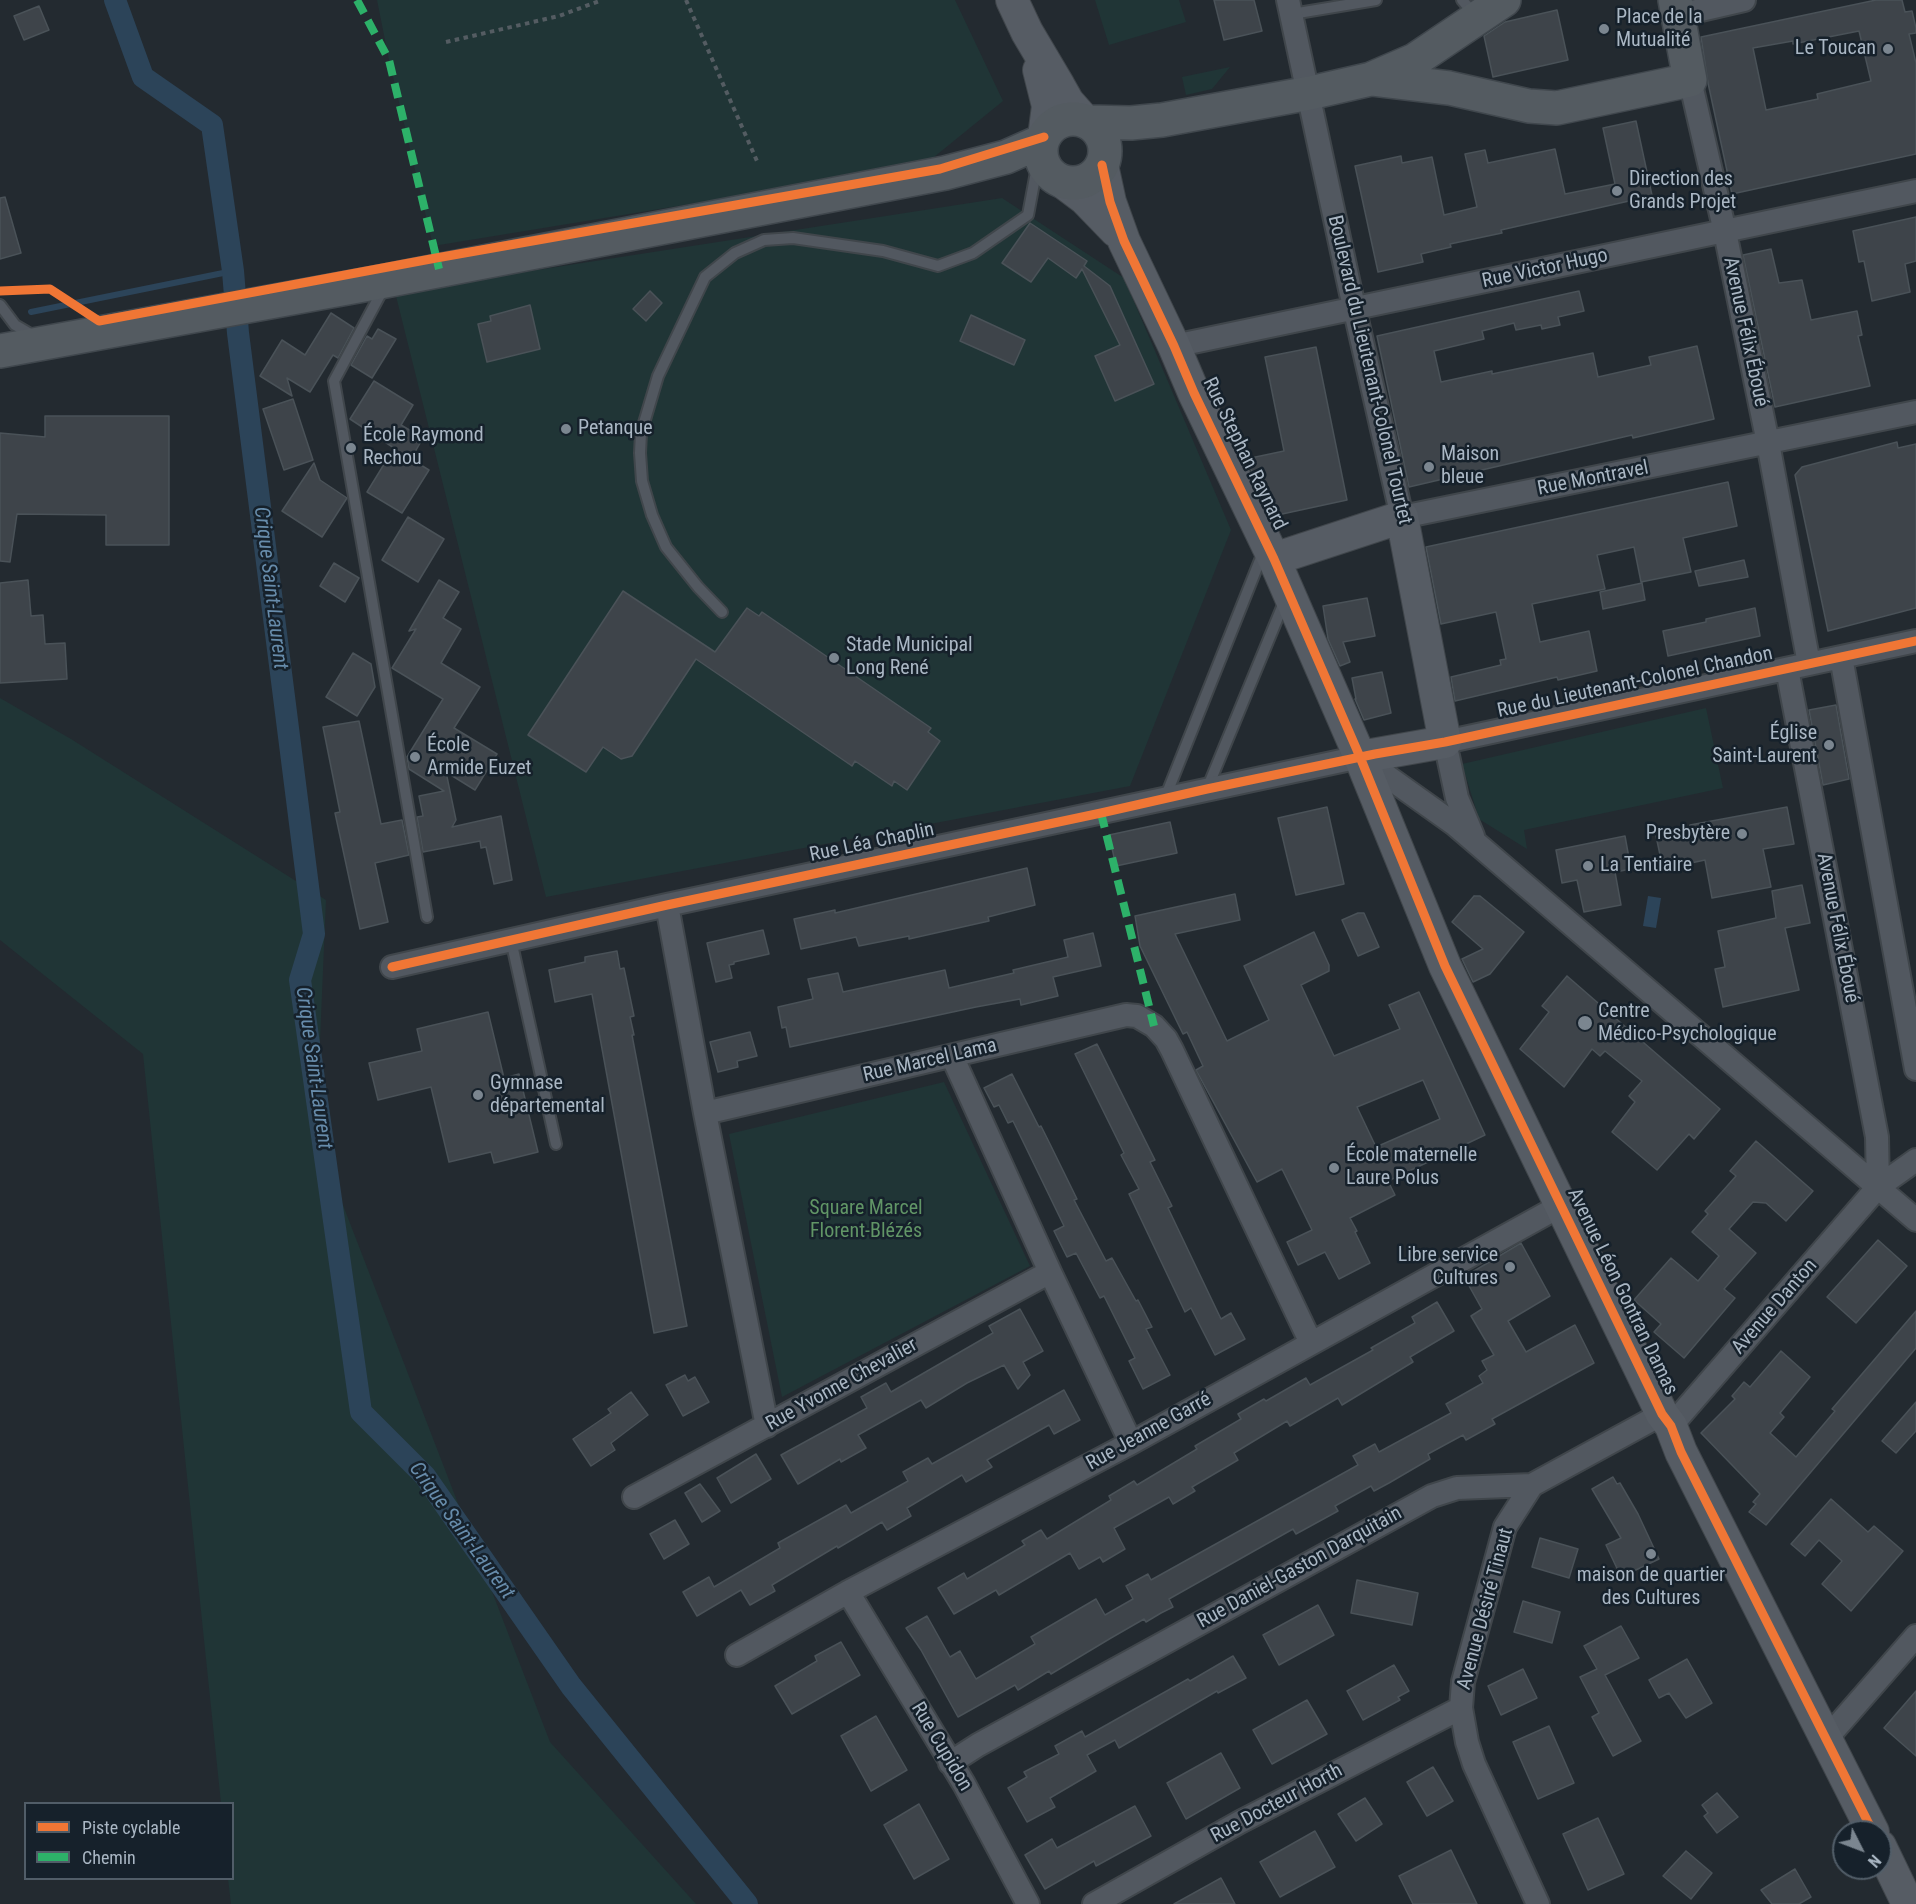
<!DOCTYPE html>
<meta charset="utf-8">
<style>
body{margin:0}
#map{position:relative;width:1916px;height:1904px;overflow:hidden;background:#232a30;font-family:"Roboto Condensed",sans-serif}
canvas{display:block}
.legend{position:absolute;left:24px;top:1802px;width:210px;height:78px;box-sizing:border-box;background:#16212b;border:2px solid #515d68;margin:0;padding:8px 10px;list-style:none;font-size:18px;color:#aab7c4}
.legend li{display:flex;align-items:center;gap:12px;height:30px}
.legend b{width:30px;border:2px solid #515d68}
.north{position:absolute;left:1832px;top:1820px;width:60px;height:60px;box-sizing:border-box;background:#16212b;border:2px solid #515d68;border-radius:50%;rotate:132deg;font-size:16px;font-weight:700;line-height:24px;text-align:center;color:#aab7c4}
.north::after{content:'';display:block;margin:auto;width:21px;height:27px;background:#7b8690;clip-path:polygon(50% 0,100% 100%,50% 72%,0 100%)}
</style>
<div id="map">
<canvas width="1916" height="1904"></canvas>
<ul class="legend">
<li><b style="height:8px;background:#f07635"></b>Piste cyclable</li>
<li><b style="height:8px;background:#2db169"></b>Chemin</li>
</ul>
<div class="north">N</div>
</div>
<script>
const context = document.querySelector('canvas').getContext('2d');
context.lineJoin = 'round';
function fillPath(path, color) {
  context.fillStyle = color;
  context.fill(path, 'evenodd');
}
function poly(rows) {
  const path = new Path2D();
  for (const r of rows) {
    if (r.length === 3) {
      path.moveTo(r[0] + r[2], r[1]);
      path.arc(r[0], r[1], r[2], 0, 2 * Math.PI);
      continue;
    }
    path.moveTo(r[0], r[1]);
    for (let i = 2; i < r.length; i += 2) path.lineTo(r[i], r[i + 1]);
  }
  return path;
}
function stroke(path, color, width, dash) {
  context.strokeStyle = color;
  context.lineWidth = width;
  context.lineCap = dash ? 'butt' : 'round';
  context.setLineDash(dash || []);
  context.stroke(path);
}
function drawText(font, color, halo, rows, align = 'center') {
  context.font = font + ' "Roboto Condensed",sans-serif';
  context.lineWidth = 5;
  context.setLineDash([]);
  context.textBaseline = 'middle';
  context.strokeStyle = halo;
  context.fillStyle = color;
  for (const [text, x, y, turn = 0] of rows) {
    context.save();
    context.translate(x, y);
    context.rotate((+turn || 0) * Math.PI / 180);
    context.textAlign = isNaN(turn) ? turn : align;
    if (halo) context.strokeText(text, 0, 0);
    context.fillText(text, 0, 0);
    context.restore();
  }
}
const green = poly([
 [377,0,955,0,1003,101,923,166,433,246,389,60],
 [1095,0,1179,0,1186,22,1109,45],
 [1230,67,1212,89,1186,95,1182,77],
 [1002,198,1124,278,1231,530,1130,786,546,897,395,292],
 [0,698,71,739,326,900,316,1135,550,1742,696,1904,231,1904,228,1879,232,1878,232,1804,221,1803,143,1054,0,940],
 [1706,708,1723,788,1524,830,1527,849,1479,819,1462,764],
 [944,1082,1030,1266,782,1397,729,1134]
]);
const water = poly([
 [1648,896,1661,898,1656,928,1643,926]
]);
const stream = poly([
 [31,312,233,271]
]);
const canal = poly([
 [115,0,143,77,212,125,233,271,238,333,314,934,300,980,361,1412,425,1476,571,1686,747,1904]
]);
const building = poly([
 [1214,0,1254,0,1262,31,1224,40,1214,0],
 [1876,0,1902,0,1905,12,1912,11,1916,28,1916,33,1909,34,1916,63,1916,154,1732,194,1708,83,1701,37,1876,0],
 [1859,31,1871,81,1817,94,1818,99,1766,110,1753,48,1793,41,1793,44,1859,31],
 [39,6,49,30,24,40,14,16,39,6],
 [1557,10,1568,60,1493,77,1484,36,1505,22,1557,10],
 [1636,121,1653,200,1630,205,1629,201,1501,230,1502,233,1450,244,1451,247,1421,254,1423,262,1378,272,1355,166,1401,156,1402,163,1432,157,1444,215,1477,207,1465,154,1485,150,1488,163,1555,149,1565,194,1615,184,1603,128,1636,121],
 [5,197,21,253,0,259,0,198,5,197],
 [1916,217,1916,261,1905,264,1910,292,1872,301,1864,261,1859,262,1853,231,1916,217],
 [1030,223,1087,261,1084,266,1110,286,1154,384,1115,401,1095,356,1120,345,1082,269,1076,278,1048,258,1031,282,1002,263,1030,223],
 [1771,249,1779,283,1802,280,1811,320,1857,311,1862,335,1858,336,1870,386,1775,407,1743,255,1771,249],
 [650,291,662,303,646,321,633,309,650,291],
 [1579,291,1584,311,1558,317,1560,325,1542,329,1541,325,1516,330,1514,323,1482,331,1484,339,1434,351,1441,382,1492,371,1492,374,1593,353,1598,377,1651,365,1649,357,1697,346,1714,419,1633,438,1632,435,1409,487,1377,336,1579,291],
 [530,305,540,349,487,362,478,324,491,321,490,316,530,305],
 [331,313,354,328,338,358,333,355,310,392,287,378,292,396,260,376,282,340,305,355,331,313],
 [971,315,1025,340,1014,365,960,341,971,315],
 [378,329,396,339,372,378,351,365,367,336,372,339,378,329],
 [1316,347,1347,500,1273,516,1246,459,1284,451,1265,357,1316,347],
 [374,381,413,405,401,425,423,438,411,459,429,470,402,513,367,492,394,448,350,419,374,381],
 [293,399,313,460,284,470,263,409,293,399],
 [45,416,169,416,169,545,106,545,106,515,17,514,10,562,0,561,0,433,45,437,45,416],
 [1897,442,1898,448,1916,444,1916,608,1828,631,1795,475,1802,467,1897,442],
 [314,463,320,480,347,498,322,537,282,511,314,463],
 [1728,482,1737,526,1683,538,1691,572,1641,582,1634,547,1597,555,1605,589,1532,604,1540,642,1589,631,1597,671,1558,680,1557,677,1455,701,1451,677,1501,665,1500,660,1506,659,1496,612,1441,624,1426,547,1728,482],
 [408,517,444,539,418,582,382,560,408,517],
 [1744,560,1748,577,1699,586,1695,571,1744,560],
 [334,563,359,578,345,602,320,586,334,563],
 [28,580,31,616,43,615,45,644,65,643,67,679,0,683,0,583,28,580],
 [439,580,459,592,443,618,461,629,441,663,480,687,454,728,497,754,475,790,446,772,456,820,452,827,501,816,512,880,494,884,486,847,481,848,480,841,423,852,417,817,423,816,419,796,444,791,409,769,407,757,443,699,392,668,416,629,409,631,439,580],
 [1642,583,1645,600,1603,609,1600,592,1642,583],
 [623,591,715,652,747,608,759,616,762,612,931,728,928,732,940,741,907,790,894,781,892,786,855,761,852,766,696,659,632,756,621,759,603,747,586,772,528,735,623,591],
 [1367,598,1375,636,1343,642,1350,662,1340,666,1328,639,1323,606,1367,598],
 [1755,608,1760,636,1668,656,1663,631,1706,622,1706,619,1755,608],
 [353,653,371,664,375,687,357,716,326,697,353,653],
 [1382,672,1391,713,1364,720,1355,699,1356,699,1352,678,1382,672],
 [1836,705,1849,779,1823,785,1809,710,1836,705],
 [359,721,381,824,402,820,409,855,375,863,388,922,360,929,335,813,340,812,323,727,359,721],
 [1327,807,1344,884,1296,895,1278,818,1327,807],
 [1787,807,1794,844,1763,849,1771,887,1712,898,1705,860,1663,869,1656,836,1691,830,1690,825,1787,807],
 [1170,822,1177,853,1116,866,1109,835,1170,822],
 [1625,836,1631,869,1615,872,1621,905,1584,912,1577,880,1562,883,1556,850,1625,836],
 [1027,868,1035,905,988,917,989,921,909,939,909,936,859,946,856,937,801,949,794,919,835,910,835,913,1027,868],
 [1802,885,1810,923,1785,928,1799,990,1723,1007,1715,969,1725,967,1718,931,1776,918,1772,891,1802,885],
 [1235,894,1240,920,1175,934,1227,1041,1269,1020,1244,966,1314,932,1329,965,1329,971,1301,985,1334,1056,1400,1029,1389,1005,1419,992,1485,1135,1388,1181,1395,1195,1350,1218,1357,1231,1355,1232,1370,1263,1339,1279,1325,1252,1298,1265,1287,1242,1312,1230,1282,1169,1257,1182,1197,1072,1196,1070,1203,1066,1187,1032,1183,1034,1140,946,1135,916,1235,894],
 [1423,1080,1440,1119,1376,1147,1357,1107,1423,1080],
 [1474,896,1480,896,1524,932,1490,974,1473,982,1462,959,1483,949,1452,922,1474,896],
 [1358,913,1364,913,1379,947,1358,956,1342,920,1358,913],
 [763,930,769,954,734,962,734,964,729,965,732,978,716,982,707,943,763,930],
 [1093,933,1101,966,1053,977,1058,996,1021,1005,1020,999,976,1007,790,1047,786,1027,782,1028,778,1007,813,999,808,979,838,973,843,992,945,970,949,988,1014,973,1013,970,1068,957,1064,940,1093,933],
 [617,951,620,969,624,968,634,1016,630,1017,634,1035,632,1035,687,1326,654,1333,592,994,555,1002,549,970,585,962,585,957,617,951],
 [1567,976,1720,1109,1694,1139,1689,1134,1657,1170,1612,1132,1635,1102,1629,1096,1642,1081,1605,1051,1600,1056,1592,1049,1564,1087,1520,1049,1549,1012,1542,1006,1567,976],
 [488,1012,504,1078,519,1074,538,1152,494,1163,491,1152,449,1162,431,1087,378,1100,369,1063,422,1051,417,1029,488,1012],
 [750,1032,757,1056,737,1061,738,1067,718,1072,710,1042,750,1032],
 [1097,1044,1155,1160,1150,1162,1172,1206,1168,1208,1221,1319,1231,1313,1245,1339,1215,1355,1191,1308,1185,1312,1129,1194,1139,1189,1121,1155,1124,1153,1075,1054,1097,1044],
 [1012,1074,1039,1127,1041,1126,1050,1144,1077,1199,1074,1200,1106,1261,1112,1258,1136,1301,1138,1300,1152,1327,1146,1329,1170,1375,1143,1389,1129,1361,1135,1358,1104,1296,1100,1298,1076,1253,1067,1257,1054,1231,1064,1226,1013,1121,1008,1123,999,1105,994,1107,984,1088,1012,1074],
 [1756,1141,1813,1191,1786,1221,1766,1203,1753,1202,1729,1229,1756,1253,1724,1289,1735,1298,1684,1358,1654,1332,1661,1324,1634,1300,1671,1258,1698,1281,1719,1256,1692,1232,1708,1214,1705,1211,1736,1176,1730,1171,1756,1141],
 [1878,1240,1907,1266,1856,1323,1827,1297,1878,1240],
 [1521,1243,1550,1296,1508,1321,1526,1352,1575,1325,1594,1363,1492,1419,1495,1424,1466,1440,1463,1435,1428,1454,1430,1459,1389,1483,1374,1491,1371,1486,1335,1506,1338,1511,1296,1534,1293,1529,1169,1599,1173,1607,1161,1613,1146,1622,1144,1619,1111,1638,1051,1674,1049,1671,1018,1690,1015,1685,958,1717,921,1650,906,1628,927,1616,950,1657,960,1651,976,1679,1035,1644,1031,1637,1096,1599,1105,1615,1133,1599,1126,1586,1148,1574,1151,1580,1358,1465,1353,1456,1375,1444,1379,1452,1451,1413,1446,1404,1483,1383,1479,1376,1487,1370,1482,1361,1494,1355,1471,1316,1482,1309,1464,1277,1521,1243],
 [1437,1302,1454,1331,1410,1357,1413,1362,1342,1405,1338,1398,1290,1426,1287,1421,1234,1453,1238,1460,1192,1487,1195,1491,1173,1504,1169,1497,1114,1528,1125,1549,1103,1562,1100,1557,1079,1569,1070,1553,999,1595,996,1590,954,1614,938,1588,964,1573,967,1579,1025,1545,1022,1541,1041,1530,1047,1539,1111,1500,1109,1496,1134,1481,1137,1485,1197,1449,1195,1446,1241,1419,1238,1414,1264,1399,1266,1401,1306,1378,1310,1385,1373,1350,1371,1348,1415,1323,1412,1317,1437,1302],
 [1020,1309,1043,1351,1023,1362,1030,1375,1018,1389,1004,1365,967,1383,926,1408,921,1400,858,1435,866,1448,841,1462,840,1459,798,1484,781,1455,867,1408,861,1397,886,1383,891,1392,993,1333,989,1326,1020,1309],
 [1916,1311,1916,1348,1766,1525,1749,1512,1756,1504,1753,1502,1760,1494,1701,1433,1735,1399,1732,1396,1744,1382,1750,1387,1781,1351,1810,1377,1780,1413,1784,1417,1770,1433,1796,1457,1835,1411,1832,1409,1916,1311],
 [685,1375,688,1381,695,1377,709,1402,683,1416,666,1385,685,1375],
 [1064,1390,1080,1420,1054,1434,1049,1425,987,1460,992,1467,966,1482,962,1475,907,1508,911,1516,887,1530,882,1522,838,1548,837,1546,772,1585,775,1591,750,1605,741,1590,697,1616,683,1592,709,1577,714,1587,780,1548,778,1543,846,1505,851,1513,908,1481,903,1472,928,1458,932,1464,1064,1390],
 [631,1392,648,1415,611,1443,615,1450,591,1466,573,1439,611,1413,608,1409,631,1392],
 [1916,1402,1916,1431,1896,1453,1882,1441,1916,1402],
 [756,1454,771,1479,731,1503,717,1478,756,1454],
 [1613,1477,1617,1484,1620,1483,1638,1514,1659,1559,1621,1577,1606,1545,1621,1538,1592,1489,1613,1477],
 [700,1484,720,1511,702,1522,685,1493,700,1484],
 [1831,1499,1868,1532,1874,1526,1903,1551,1851,1611,1822,1584,1842,1561,1819,1540,1805,1556,1791,1544,1831,1499],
 [675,1520,689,1544,664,1559,650,1534,675,1520],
 [1540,1538,1578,1549,1569,1578,1532,1567,1540,1538],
 [1357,1580,1418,1593,1412,1625,1351,1613,1357,1580],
 [1523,1601,1560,1612,1552,1643,1514,1632,1523,1601],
 [1318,1605,1334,1635,1279,1665,1263,1635,1318,1605],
 [1621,1626,1639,1658,1605,1675,1641,1741,1613,1756,1592,1717,1599,1713,1580,1677,1597,1669,1584,1646,1621,1626],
 [841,1642,860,1675,792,1714,775,1686,817,1661,815,1656,841,1642],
 [1233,1656,1246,1678,1218,1693,1217,1691,1119,1748,1115,1740,1087,1755,1096,1771,1050,1798,1055,1807,1027,1822,1008,1788,1027,1777,1024,1772,1059,1754,1055,1746,1082,1731,1085,1737,1188,1679,1190,1681,1233,1656],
 [1687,1659,1712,1703,1686,1718,1669,1693,1659,1698,1649,1680,1687,1659],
 [1394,1665,1409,1691,1398,1697,1400,1700,1363,1720,1347,1691,1394,1665],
 [1523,1669,1537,1698,1501,1715,1488,1686,1523,1669],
 [1916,1691,1916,1756,1884,1728,1916,1691],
 [1307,1700,1327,1734,1272,1764,1253,1730,1307,1700],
 [876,1716,907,1770,871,1791,841,1736,876,1716],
 [1549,1726,1574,1783,1538,1799,1513,1742,1549,1726],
 [1221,1753,1240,1788,1186,1819,1167,1783,1221,1753],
 [1433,1767,1453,1801,1427,1816,1407,1782,1433,1767],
 [1717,1793,1738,1817,1717,1833,1704,1816,1708,1813,1702,1805,1717,1793],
 [1365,1798,1382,1824,1356,1841,1338,1814,1365,1798],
 [919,1804,949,1859,914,1879,884,1825,919,1804],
 [1135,1806,1151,1836,1096,1866,1094,1861,1045,1889,1025,1855,1052,1839,1057,1848,1135,1806],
 [1598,1818,1624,1874,1588,1890,1563,1834,1598,1818],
 [1315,1831,1335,1867,1280,1897,1260,1862,1315,1831],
 [1451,1850,1477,1904,1413,1904,1399,1876,1451,1850],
 [1686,1851,1712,1873,1691,1899,1663,1876,1686,1851],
 [1795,1869,1811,1897,1799,1904,1772,1904,1761,1890,1795,1869],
 [1221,1878,1235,1904,1174,1904,1221,1878]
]);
const path = poly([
 [686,0,757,161],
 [446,42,559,16,602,0]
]);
const lane = poly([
 [1462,0,1475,15],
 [1292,14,1376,0],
 [380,288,380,295,334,381,427,917],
 [0,305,15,325,34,336],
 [722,612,698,587,666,547,652,515,642,481,640,453,641,433,658,376,705,277,735,253,764,240,793,238,883,251,938,266,973,253,1028,215,1036,172],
 [1207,789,1285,600],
 [1165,798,1264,550],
 [511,940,556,1144]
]);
const street = poly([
 [1288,0,1350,289,1402,517,1916,412],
 [1679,15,1744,0],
 [1690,80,1725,232,1768,443,1809,664],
 [1174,346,1916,191],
 [1841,657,1916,1069],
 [1787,669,1877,1137,1878,1187],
 [1473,836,1457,798,1445,742,1916,641],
 [667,905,705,1113,767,1426],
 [392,967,667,905,1360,757,1454,824,1916,1220],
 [952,1056,1050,1272,1131,1443],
 [705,1113,1126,1015,1137,1016,1154,1026,1166,1039,1172,1050,1311,1343],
 [1671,1426,1878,1187,1916,1160],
 [1532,1485,1505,1527,1463,1682,1461,1708,1467,1742,1474,1764,1538,1904],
 [634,1497,1050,1272],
 [848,1592,964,1784,1028,1904],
 [737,1655,848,1592,1131,1443,1560,1206],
 [1827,1738,1916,1636],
 [950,1763,978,1745,1432,1496,1457,1488,1532,1485,1662,1414],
 [1094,1904,1240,1822,1461,1708]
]);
const secondary = poly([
 [1012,0,1027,32,1059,86,1068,102,1084,120],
 [1039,70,1048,106,1044,137],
 [1102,165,1110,202,1124,241,1174,346,1194,393,1274,559,1360,757,1445,966,1662,1414,1671,1426,1681,1452,1873,1832],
 [1061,181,1085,199,1116,231],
 [1274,559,1402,517,1445,742,1360,757],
 [1880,1846,1908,1904]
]);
const primary = poly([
 [1373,79,1449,88,1529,106,1557,108,1690,80,1675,0],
 [1073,151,32],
 [1089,122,1131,123,1162,120,1310,93,1371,79,1415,60,1504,0],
 [0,351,380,282,945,173,1006,157,1042,141]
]);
const quiet = poly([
 [357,0,389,60,439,269],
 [1101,813,1154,1026]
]);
const cycleway = poly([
 [1102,165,1110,202,1124,241,1174,346,1194,393,1274,559,1360,757,1445,966,1662,1414,1671,1426,1681,1452,1873,1832],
 [0,291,50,289,99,321,436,258,940,169,1044,137],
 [392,967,667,905,1101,813,1207,789,1375,754,1445,742,1916,641]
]);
const markers = [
 [1604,29,6,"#7b8690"],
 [1888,49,6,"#7b8690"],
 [1617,191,6,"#7b8690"],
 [566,429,6,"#7b8690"],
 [351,448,6,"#7b8690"],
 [1429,467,6,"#7b8690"],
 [834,658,6,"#7b8690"],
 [1829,745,6,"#7b8690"],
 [415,757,6,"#7b8690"],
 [1742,834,6,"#7b8690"],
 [1588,866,6,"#7b8690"],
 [1585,1023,8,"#7b8690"],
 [478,1095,6,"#7b8690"],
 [1334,1168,6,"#7b8690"],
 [1510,1267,6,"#7b8690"],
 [1651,1554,6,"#7b8690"]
];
const poiNames = [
 ["Place de la",1616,18],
 ["Mutualité",1616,41],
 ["Le Toucan",1876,49,"right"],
 ["Direction des",1629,180],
 ["Grands Projet",1629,203],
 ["Petanque",578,429],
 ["École Raymond",363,436],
 ["Rechou",363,459],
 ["Maison",1441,455],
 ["bleue",1441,478],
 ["Stade Municipal",846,646],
 ["Long René",846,669],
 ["Église",1817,734,"right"],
 ["Saint-Laurent",1817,757,"right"],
 ["École",427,746],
 ["Armide Euzet",427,769],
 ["Presbytère",1730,834,"right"],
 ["La Tentiaire",1600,866],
 ["Centre",1598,1012],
 ["Médico-Psychologique",1598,1035],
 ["Gymnase",490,1084],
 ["départemental",490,1107],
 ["École maternelle",1346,1156],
 ["Laure Polus",1346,1179],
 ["Libre service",1498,1256,"right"],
 ["Cultures",1498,1279,"right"],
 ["maison de quartier",1651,1576,"center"],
 ["des Cultures",1651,1599,"center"]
];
const streetNames = [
 ["Rue Victor Hugo",1545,269,-12],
 ["Avenue Félix Éboué",1745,332,78],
 ["Boulevard du Lieutenant-Colonel Tourtet",1369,370,77],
 ["Rue Stephan Raynard",1244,454,64],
 ["Rue Montravel",1593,479,-11],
 ["Rue du Lieutenant-Colonel Chandon",1635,683,-12],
 ["Rue Léa Chaplin",872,843,-12],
 ["Avenue Félix Éboué",1837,928,79],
 ["Rue Marcel Lama",930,1061,-13],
 ["Avenue Léon Gontran Damas",1622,1292,64],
 ["Avenue Danton",1775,1307,-49],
 ["Rue Yvonne Chevalier",842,1385,-29],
 ["Rue Jeanne Garré",1149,1432,-29],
 ["Rue Daniel-Gaston Darquitain",1300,1568,-29],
 ["Avenue Désiré Tinaut",1486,1609,-75],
 ["Rue Cupidon",941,1747,59],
 ["Rue Docteur Horth",1277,1804,-28]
];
const parkNames = [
 ["Square Marcel",866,1209],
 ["Florent-Blézés",866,1232]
];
const waterNames = [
 ["Crique Saint-Laurent",270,588,83],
 ["Crique Saint-Laurent",313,1068,82],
 ["Crique Saint-Laurent",461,1531,54]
];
fillPath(green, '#203536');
fillPath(water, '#2c4459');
stroke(stream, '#2c4459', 6);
stroke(canal, '#2c4459', 22);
fillPath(building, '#3e444a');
stroke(building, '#4a5258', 1.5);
stroke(lane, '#40464b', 14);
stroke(street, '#40464b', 26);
stroke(secondary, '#40464b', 34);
stroke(primary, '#40474d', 36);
stroke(path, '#545c62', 4, [4.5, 4.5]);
stroke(lane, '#525860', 10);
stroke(street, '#525860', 22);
stroke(secondary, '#565c64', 32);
stroke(primary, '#545b61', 33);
stroke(quiet, '#2db169', 8, [15, 8]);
stroke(cycleway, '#f07635', 9);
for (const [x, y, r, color] of markers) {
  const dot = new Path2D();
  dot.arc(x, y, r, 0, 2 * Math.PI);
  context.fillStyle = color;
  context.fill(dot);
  stroke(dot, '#16212b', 2);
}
drawText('20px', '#aab7c4', '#16212b', poiNames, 'left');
drawText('20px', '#aab7c4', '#16212b', streetNames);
drawText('20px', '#619566', '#16212b', parkNames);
drawText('italic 21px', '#678cab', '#16212b', waterNames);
</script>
